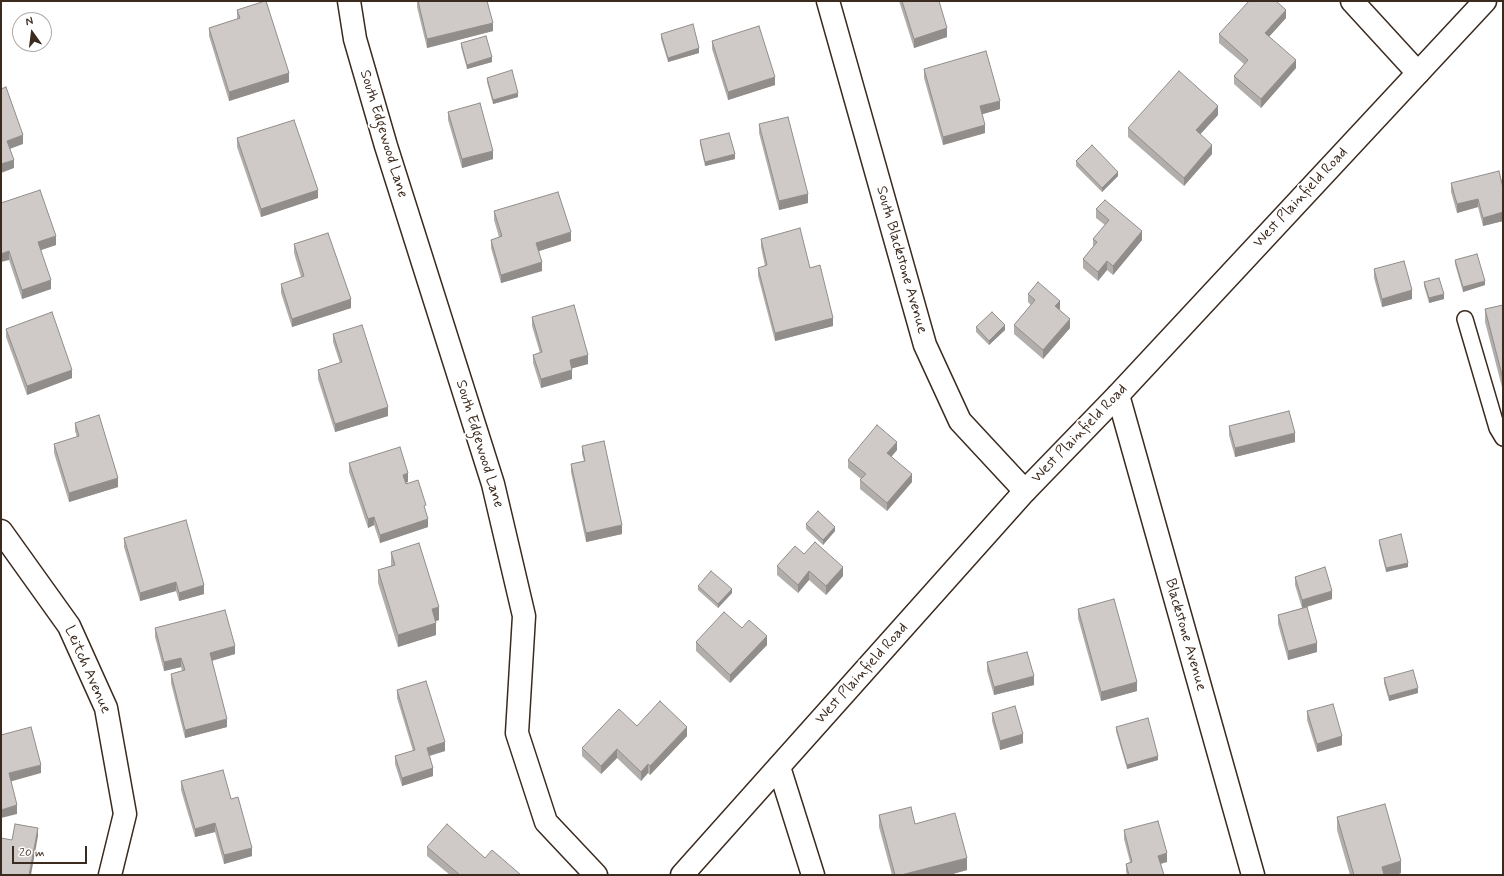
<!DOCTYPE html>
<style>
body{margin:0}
#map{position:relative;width:1504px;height:876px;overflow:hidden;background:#fff;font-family:Mynerve,sans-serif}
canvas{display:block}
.frame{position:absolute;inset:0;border:2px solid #3b2a1e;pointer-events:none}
.north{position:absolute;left:12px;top:12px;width:40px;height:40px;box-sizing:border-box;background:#fff;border:1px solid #b1aaa5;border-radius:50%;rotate:346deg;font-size:11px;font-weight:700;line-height:16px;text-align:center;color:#3b2a1e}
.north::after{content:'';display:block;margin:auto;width:14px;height:18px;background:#3b2a1e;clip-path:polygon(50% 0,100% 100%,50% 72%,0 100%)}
.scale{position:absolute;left:12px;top:846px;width:75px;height:18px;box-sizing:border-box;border:2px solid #3b2a1e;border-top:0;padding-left:5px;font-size:12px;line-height:14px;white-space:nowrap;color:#3b2a1e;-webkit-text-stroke:3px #fff;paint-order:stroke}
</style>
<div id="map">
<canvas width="1504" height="876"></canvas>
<div class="frame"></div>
<div class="north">N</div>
<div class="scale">20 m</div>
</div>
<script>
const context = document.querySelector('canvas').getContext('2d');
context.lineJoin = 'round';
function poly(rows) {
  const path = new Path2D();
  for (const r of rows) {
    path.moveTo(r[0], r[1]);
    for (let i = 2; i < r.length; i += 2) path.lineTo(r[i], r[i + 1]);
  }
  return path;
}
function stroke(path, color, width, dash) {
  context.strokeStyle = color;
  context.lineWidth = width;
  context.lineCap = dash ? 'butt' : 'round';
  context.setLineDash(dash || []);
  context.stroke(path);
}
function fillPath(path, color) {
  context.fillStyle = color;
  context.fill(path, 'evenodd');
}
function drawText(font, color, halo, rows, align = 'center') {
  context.font = font + ' Mynerve,sans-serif';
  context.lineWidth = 4;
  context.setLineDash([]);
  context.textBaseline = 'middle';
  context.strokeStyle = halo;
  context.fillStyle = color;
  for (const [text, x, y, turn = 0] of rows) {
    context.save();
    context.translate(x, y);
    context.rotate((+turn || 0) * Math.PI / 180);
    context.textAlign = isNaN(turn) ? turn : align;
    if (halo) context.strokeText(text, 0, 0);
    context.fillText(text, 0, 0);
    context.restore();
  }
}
const service = poly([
 [1465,319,1497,428,1503,438]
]);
const minor = poly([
 [349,1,355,39,386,146,493,484,524,616,517,733,546,822,596,875],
 [828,1,925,345,960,421,1025,491],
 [1352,1,1418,73],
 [1118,395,1253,875],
 [1,531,69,626,106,708,125,814,110,875],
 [779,767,813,875]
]);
const secondary = poly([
 [682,875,1025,491,1118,395,1485,1]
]);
const wall = poly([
 [417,1,487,1,493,31,427,48,417,7],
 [899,1,939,1,947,37,914,48],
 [237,10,289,82,229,101,209,36,209,28,237,19],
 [1286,18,1269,37,1296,68,1261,108,1234,84,1234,76,1244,64,1219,43,1219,34],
 [661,34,699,53,668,62,661,39],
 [712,41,775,85,728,100,712,49],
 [461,43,492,62,467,69,461,47],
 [924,69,1000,109,982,114,985,133,943,145,924,78],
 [487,78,518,97,493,104,487,82],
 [448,112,493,159,462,168,448,120],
 [1218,115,1200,134,1212,154,1184,186,1128,137,1128,128],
 [759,124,808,203,779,210,759,133],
 [237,138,318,198,261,217,237,147],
 [700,140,735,159,705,166,700,144],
 [1076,161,1118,176,1102,192,1076,166],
 [1451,183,1503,188,1503,221,1483,226,1478,207,1457,213,1451,192],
 [1,203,56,245,41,250,51,289,22,299,9,260],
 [1096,209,1142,240,1113,275,1107,270,1098,281,1083,268,1083,259,1093,247,1093,239,1105,225,1096,218],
 [494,211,571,241,539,251,542,271,501,283,491,248,491,240,499,237,494,220],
 [761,239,810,268,833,326,775,341,758,276,758,268,765,266,761,247],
 [294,244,351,308,292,327,281,293,281,284,301,277,294,253],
 [1455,260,1485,285,1463,292,1455,264],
 [1374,269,1412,299,1382,307,1374,278],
 [1424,282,1444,299,1429,303,1424,286],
 [1028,294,1060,309,1059,310,1070,328,1043,359,1014,334,1014,325,1031,305,1028,302],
 [1503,305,1503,391,1485,322,1485,309],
 [532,317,588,364,572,368,572,379,541,388,533,363,533,355,540,353,532,326],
 [976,327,1005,330,989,345,976,332],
 [6,329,72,378,27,395,6,337],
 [333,334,388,416,335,432,318,379,318,370,340,363,333,342],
 [75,423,118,487,69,502,54,453,54,444,77,437,75,431],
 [1229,426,1295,442,1235,457,1229,435],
 [582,446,622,534,586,542,571,472,571,464,584,461,582,454],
 [897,450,891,457,912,482,887,511,860,489,860,480,861,479,848,468,848,460],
 [349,463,408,482,405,483,426,512,428,527,380,543,374,525,368,528,349,472],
 [806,524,835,531,823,545,806,529],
 [124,538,204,594,179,601,176,591,140,601,124,547],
 [1379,540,1408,567,1386,572,1379,544],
 [391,552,439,620,436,621,436,635,398,647,378,583,378,570,391,566],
 [804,554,843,576,826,595,809,580,798,593,777,575,777,566],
 [1295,577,1332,599,1307,607,1317,652,1288,660,1278,624,1278,615,1302,608,1295,585],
 [698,586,732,593,718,608,698,590],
 [1078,609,1137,691,1101,701,1078,618],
 [155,628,235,654,212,661,227,727,185,738,171,683,171,674,182,671,181,667,164,671,155,637],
 [742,628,767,645,730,683,696,651,696,642],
 [987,662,1034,685,994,695,987,671],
 [1384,678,1418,693,1389,701,1384,683],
 [397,690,445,751,430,756,433,776,402,786,395,764,395,756,413,751,397,698],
 [1307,711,1342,745,1317,752,1307,720],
 [992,713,1023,743,1000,750,992,721],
 [637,726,687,736,650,775,648,773,641,781,617,758,601,774,582,756,582,748],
 [1116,727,1158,760,1127,769,1116,731],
 [181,781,252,856,224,864,215,832,195,837,181,790],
 [879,815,915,824,967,870,949,875,892,875,879,827],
 [1337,817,1401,873,1396,875,1350,875,1337,830],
 [1124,830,1167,862,1161,864,1164,875,1127,875,1126,872,1126,864,1130,862,1124,839],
 [427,847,485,858,521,875,450,875,427,856]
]);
const shadedWall = poly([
 [1286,10,1286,18,1265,41,1265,33],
 [493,23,493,31,427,48,427,39],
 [947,28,947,37,914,48,914,39],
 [699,48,699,53,668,62,668,58],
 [492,57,492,62,467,69,467,65],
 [1296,60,1296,68,1261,108,1261,99],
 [289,73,289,82,229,101,229,92],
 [775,77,775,85,728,100,728,92],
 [518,93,518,97,493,104,493,100],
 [1000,101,1000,109,980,115,980,106],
 [1218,106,1218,115,1196,139,1196,130],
 [985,125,985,133,943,145,943,137],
 [23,135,23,144,7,150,7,141],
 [1212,145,1212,154,1184,186,1184,178],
 [493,151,493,159,462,168,462,159],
 [735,154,735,159,705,166,705,162],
 [14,160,14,168,1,173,1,164],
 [1118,172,1118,176,1102,192,1102,188],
 [318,190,318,198,261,217,261,209],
 [808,194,808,203,779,210,779,201],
 [1478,199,1478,207,1457,213,1457,204],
 [1503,212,1503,221,1483,226,1483,218],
 [1142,231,1142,240,1113,275,1113,266],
 [571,232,571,241,536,252,536,243],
 [56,236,56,245,38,251,38,242],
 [9,251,9,260,1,262,1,254],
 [1107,261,1107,270,1098,281,1098,272],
 [542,262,542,271,501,283,501,275],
 [51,280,51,289,22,299,22,290],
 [1485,281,1485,285,1463,292,1463,287],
 [1412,290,1412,299,1382,307,1382,299],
 [1444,294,1444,299,1429,303,1429,298],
 [351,299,351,308,292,327,292,319],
 [1060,301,1060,309,1055,315,1055,306],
 [833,318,833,326,775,341,775,333],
 [1070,319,1070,328,1043,359,1043,350],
 [1005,325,1005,330,989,345,989,341],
 [588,355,588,364,570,369,570,360],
 [72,370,72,378,27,395,27,386],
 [572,370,572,379,541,388,541,379],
 [388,407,388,416,335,432,335,424],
 [1295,433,1295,442,1235,457,1235,448],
 [897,442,897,450,887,462,887,453],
 [408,473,408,482,403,484,403,475],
 [912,474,912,482,887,511,887,503],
 [118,478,118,487,69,502,69,493],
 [374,517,374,525,368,528,368,519],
 [428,519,428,527,380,543,380,535],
 [622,525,622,534,586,542,586,533],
 [835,527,835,531,823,545,823,540],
 [1408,563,1408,567,1386,572,1386,568],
 [843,567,843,576,826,595,826,586],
 [809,571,809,580,798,593,798,585],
 [176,582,176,591,140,601,140,593],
 [204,585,204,594,179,601,179,593],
 [732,589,732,593,718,608,718,604],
 [1332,591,1332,599,1302,608,1302,600],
 [439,607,439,620,432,622,432,609],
 [436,623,436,635,398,647,398,635],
 [767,636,767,645,730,683,730,675],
 [1317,643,1317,652,1288,660,1288,651],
 [235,646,235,654,210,661,210,653],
 [181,658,181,667,164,671,164,662],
 [1034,676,1034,685,994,695,994,687],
 [1137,682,1137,691,1101,701,1101,692],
 [1418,688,1418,693,1389,701,1389,696],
 [227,719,227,727,185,738,185,730],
 [687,727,687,736,650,775,650,766],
 [1023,734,1023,743,1000,750,1000,741],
 [1342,736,1342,745,1317,752,1317,744],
 [445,742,445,751,427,756,427,748],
 [617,749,617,758,601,774,601,766],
 [1158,756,1158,760,1127,769,1127,765],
 [648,764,648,773,641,781,641,772],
 [41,765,41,773,9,782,9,773],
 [433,768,433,776,402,786,402,778],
 [17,805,17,814,1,818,1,810],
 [215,823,215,832,195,837,195,829],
 [38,828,38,836,31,875,29,875],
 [252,848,252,856,224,864,224,855],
 [1167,853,1167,862,1158,864,1158,856],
 [967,858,967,870,949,875,901,875],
 [1401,861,1401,873,1396,875,1382,875,1382,867]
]);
const building = poly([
 [265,1,266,1,289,73,229,92,209,28,240,18,237,10,265,1],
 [418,1,487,1,493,23,427,39,418,1],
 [902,1,939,1,947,28,914,39,902,1],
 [1249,1,1276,1,1286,10,1265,33,1296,60,1261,99,1234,76,1248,60,1219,34,1249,1],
 [693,24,699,48,668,58,661,34,693,24],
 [759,26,775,77,728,92,712,41,759,26],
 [486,36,492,57,467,65,461,43,486,36],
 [986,51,1000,101,980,106,985,125,943,137,924,69,986,51],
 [512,70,518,93,493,100,487,78,512,70],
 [1179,71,1218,106,1196,130,1212,145,1184,178,1128,128,1179,71],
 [6,87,23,135,7,141,14,160,1,164,1,89,6,87],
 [480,103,493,151,462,159,448,112,480,103],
 [788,117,808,194,779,201,759,124,788,117],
 [294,120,318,190,261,209,237,138,294,120],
 [729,133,735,154,705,162,700,140,729,133],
 [1092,145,1118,172,1102,188,1076,161,1092,145],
 [1499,171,1503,188,1503,212,1483,218,1478,199,1457,204,1451,183,1499,171],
 [40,190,56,236,38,242,51,280,22,290,9,251,1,254,1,203,40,190],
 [558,192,571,232,536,243,542,262,501,275,491,240,502,236,494,211,558,192],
 [1105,200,1142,231,1113,266,1107,261,1098,272,1083,259,1097,242,1093,239,1109,220,1096,209,1105,200],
 [800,228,810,268,820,265,833,318,775,333,758,268,767,265,761,239,800,228],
 [328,233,351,299,292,319,281,284,304,276,294,244,328,233],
 [1477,254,1485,281,1463,287,1455,260,1477,254],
 [1404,261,1412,290,1382,299,1374,269,1404,261],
 [1439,278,1444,294,1429,298,1424,282,1439,278],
 [1038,282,1060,301,1055,306,1070,319,1043,350,1014,325,1035,300,1028,294,1038,282],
 [574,305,588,355,570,360,572,370,541,379,533,355,542,352,532,317,574,305],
 [1503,305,1503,379,1485,309,1503,305],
 [52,312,72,370,27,386,6,329,52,312],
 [992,312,1005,325,989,341,976,327,992,312],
 [362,325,388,407,335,424,318,370,342,362,333,334,362,325],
 [1289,411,1295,433,1235,448,1229,426,1289,411],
 [99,415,118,478,69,493,54,444,79,436,75,423,99,415],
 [877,425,897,442,887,453,912,474,887,503,860,480,866,474,848,460,877,425],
 [604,441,622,525,586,533,571,464,585,461,582,446,604,441],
 [400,447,408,473,403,475,406,484,418,480,426,505,424,506,428,519,380,535,374,517,368,519,349,463,400,447],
 [818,511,835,527,823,540,806,524,818,511],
 [186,520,204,585,179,593,176,582,140,593,124,538,186,520],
 [1401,534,1408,563,1386,568,1379,540,1401,534],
 [815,542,843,567,826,586,809,571,798,585,777,566,795,546,804,554,815,542],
 [419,543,439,607,432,609,436,623,398,635,378,570,395,565,391,552,419,543],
 [1325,567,1332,591,1302,600,1295,577,1325,567],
 [711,571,732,589,718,604,698,586,711,571],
 [1114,599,1137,682,1101,692,1078,609,1114,599],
 [1307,607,1317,643,1288,651,1278,615,1307,607],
 [225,610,235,646,210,653,227,719,185,730,171,674,185,670,181,658,164,662,155,628,225,610],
 [724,612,742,628,749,620,767,636,730,675,696,642,724,612],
 [1027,652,1034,676,994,687,987,662,1027,652],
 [1413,670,1418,688,1389,696,1384,678,1413,670],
 [426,681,445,742,427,748,433,768,402,778,395,756,415,750,397,690,426,681],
 [660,701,687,727,650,766,648,764,641,772,617,749,601,766,582,748,619,709,637,726,660,701],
 [1333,704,1342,736,1317,744,1307,711,1333,704],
 [1015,706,1023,734,1000,741,992,713,1015,706],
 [1148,718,1158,756,1127,765,1116,727,1148,718],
 [31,727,41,765,9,773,17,805,1,810,1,735,31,727],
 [223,770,231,799,238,797,252,848,224,855,215,823,195,829,181,781,223,770],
 [1385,804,1401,861,1382,867,1384,875,1354,875,1337,817,1385,804],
 [911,807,915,824,955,813,967,858,901,875,895,875,879,815,911,807],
 [1158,821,1167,853,1158,856,1164,875,1129,875,1126,864,1132,862,1124,830,1158,821],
 [15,824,38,828,29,875,1,875,1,838,12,840,15,824],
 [447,824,485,858,492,850,521,875,460,875,427,847,447,824]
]);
const streetNames = [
 ["South Edgewood Lane",383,134,73],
 ["West Plainfield Road",1301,198,-47],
 ["South Blackstone Avenue",901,260,74],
 ["West Plainfield Road",1080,434,-46],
 ["South Edgewood Lane",479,444,73],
 ["Blackstone Avenue",1185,635,74],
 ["Leitch Avenue",87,670,66],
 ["West Plainfield Road",862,674,-48]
];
stroke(service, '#3b2a1e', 18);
stroke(minor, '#3b2a1e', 25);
stroke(secondary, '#3b2a1e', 25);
stroke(service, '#fff', 15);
stroke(minor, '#fff', 22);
stroke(secondary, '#fff', 22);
fillPath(wall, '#b2aeab');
fillPath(shadedWall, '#918d8b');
fillPath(building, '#cfcac7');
stroke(building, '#918d8b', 1);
drawText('15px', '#3b2a1e', '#fff', streetNames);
</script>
